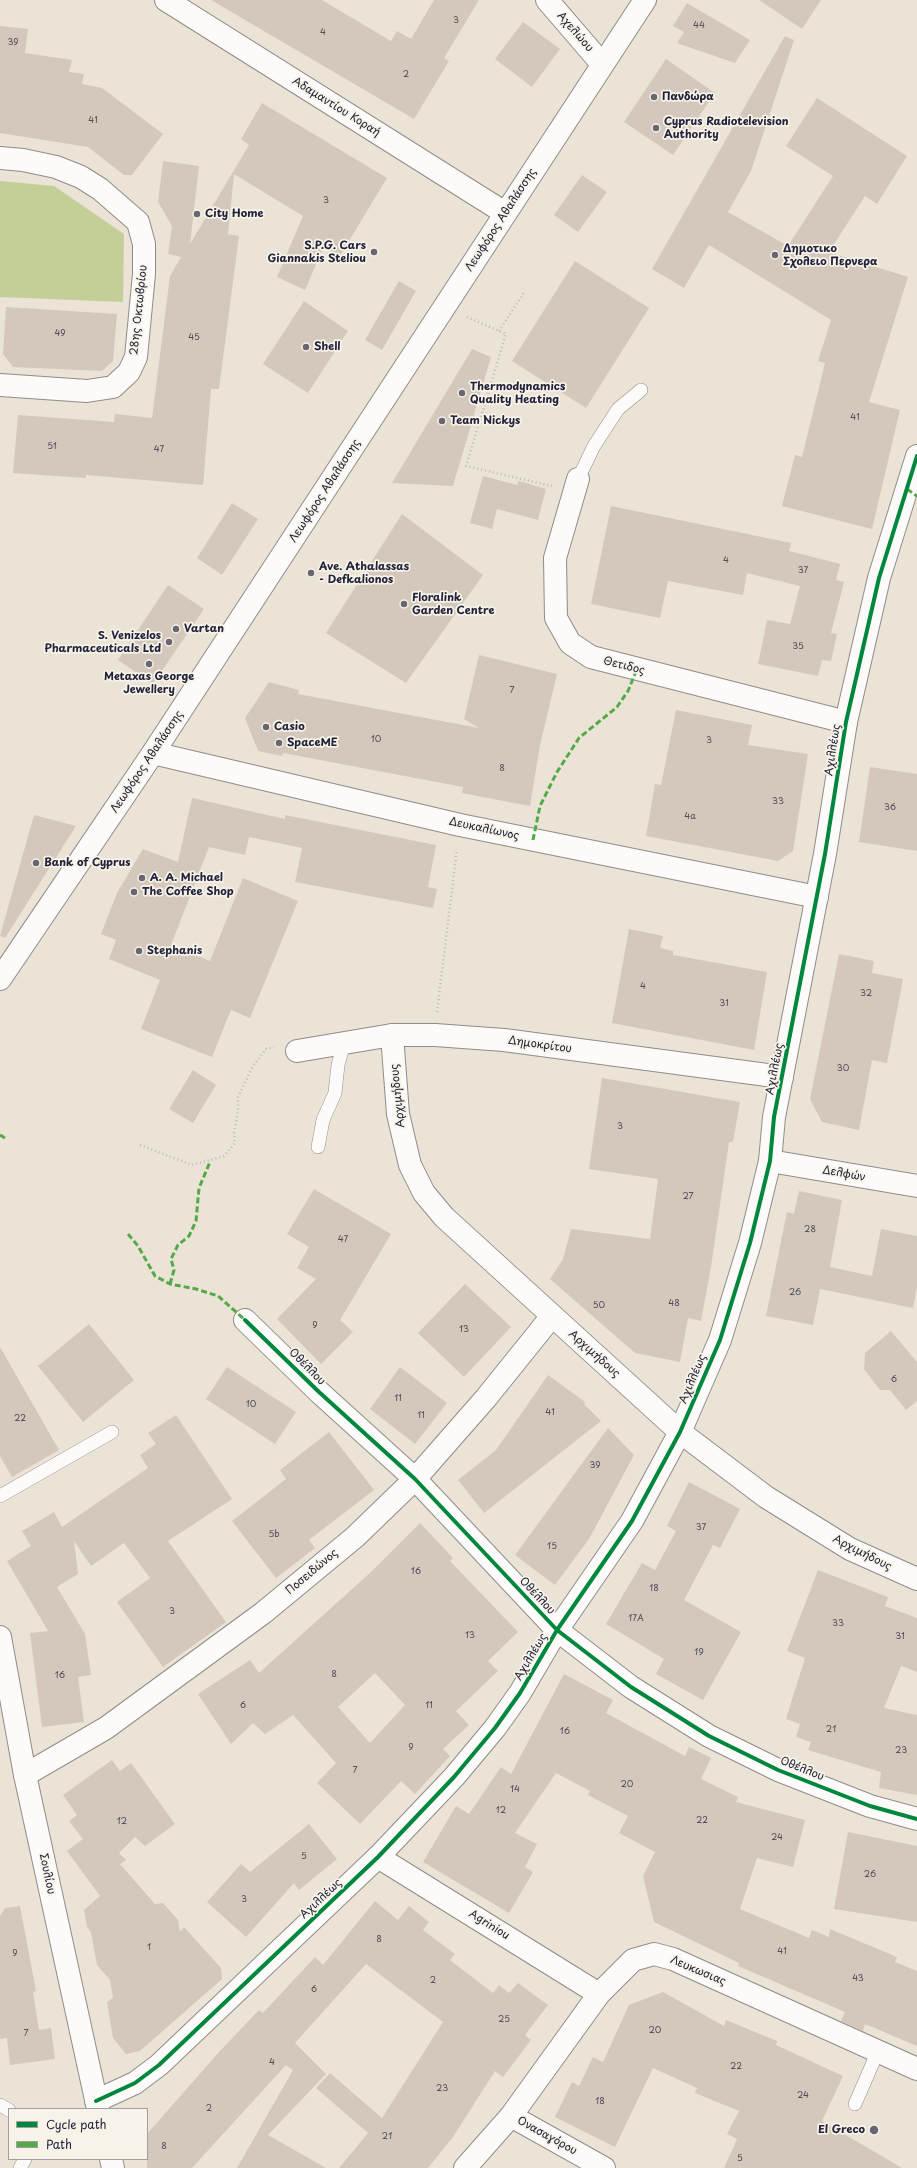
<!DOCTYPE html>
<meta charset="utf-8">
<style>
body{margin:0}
#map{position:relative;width:917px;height:2168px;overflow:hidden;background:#ebe3d6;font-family:"Playpen Sans",sans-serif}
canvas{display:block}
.legend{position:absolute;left:8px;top:2108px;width:140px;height:52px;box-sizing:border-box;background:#f7f3e8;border:1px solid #a29fa3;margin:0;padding:5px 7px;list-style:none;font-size:12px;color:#22223b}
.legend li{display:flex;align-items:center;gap:8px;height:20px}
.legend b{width:20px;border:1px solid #a29fa3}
</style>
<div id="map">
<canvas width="917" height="2168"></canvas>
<ul class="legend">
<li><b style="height:5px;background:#00873e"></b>Cycle path</li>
<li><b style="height:5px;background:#53aa46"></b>Path</li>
</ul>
</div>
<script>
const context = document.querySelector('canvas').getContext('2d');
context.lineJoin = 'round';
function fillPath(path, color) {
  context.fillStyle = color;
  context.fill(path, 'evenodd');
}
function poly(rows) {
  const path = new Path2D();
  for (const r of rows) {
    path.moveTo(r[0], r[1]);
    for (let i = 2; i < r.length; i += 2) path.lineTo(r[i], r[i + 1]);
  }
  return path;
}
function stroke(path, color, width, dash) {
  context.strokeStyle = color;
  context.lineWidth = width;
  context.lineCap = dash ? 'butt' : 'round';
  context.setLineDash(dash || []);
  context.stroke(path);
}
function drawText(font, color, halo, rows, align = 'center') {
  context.font = font + ' "Playpen Sans",sans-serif';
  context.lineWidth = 3.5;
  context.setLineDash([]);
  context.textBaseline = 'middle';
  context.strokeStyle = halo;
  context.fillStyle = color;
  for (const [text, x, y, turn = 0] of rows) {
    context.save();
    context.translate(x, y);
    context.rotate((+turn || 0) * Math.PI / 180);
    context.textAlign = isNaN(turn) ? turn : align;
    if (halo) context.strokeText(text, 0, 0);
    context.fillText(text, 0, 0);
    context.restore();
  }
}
const green = poly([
 [0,181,54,186,124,234,123,302,0,297]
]);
const building = poly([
 [211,0,322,0,391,41,397,31,411,39,434,0,479,0,444,58,449,61,414,119],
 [759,0,821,0,802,29],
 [687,3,750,40,735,63,677,43,684,32,673,26],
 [523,22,560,49,532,87,495,59],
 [0,26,28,29,25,53,72,60,69,72,84,74,82,84,102,88,163,134,132,175,124,175,88,147,0,133],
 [785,36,794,40,751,171,728,212,788,246,833,176,786,146,817,98,907,156,877,204,865,196,829,252,908,277,869,402,900,410,872,529,782,506,795,455,802,457,825,363,818,361,831,320,709,245,684,288,652,269],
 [666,59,715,93,673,155,624,122],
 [262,103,387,178,340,256,324,246,305,290,277,277,303,216,234,174,228,234,239,236,219,389,211,389,203,485,86,475,86,478,13,473,18,415,114,422,115,414,152,418,170,276,181,257,168,254,172,226,158,202,163,161,199,166,190,244,249,145,241,139],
 [582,175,607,192,578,232,554,215],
 [575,261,649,308,586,408,512,361],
 [399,281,416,291,382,350,365,340],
 [304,301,348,331,308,393,263,364],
 [6,307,117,314,113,361,102,371,13,367,3,354],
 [472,349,491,357,453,486,392,483],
 [483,476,517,485,519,481,546,489,538,520,497,509,492,529,470,523],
 [232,503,258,519,222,575,197,558],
 [611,506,791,543,789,551,840,564,836,580,844,582,831,633,837,634,831,661,822,660,818,676,758,664,767,620,790,624,800,586,747,573,743,595,668,581,660,618,591,604],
 [402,514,483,575,406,683,326,633],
 [168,585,204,609,153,684,118,660],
 [479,655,557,674,540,745,530,806,462,793,463,787,283,753,282,756,258,751,245,718,269,682,299,690,298,694,479,728,464,719],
 [676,710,752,725,748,745,808,754,793,851,778,861,646,836,655,784,661,785],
 [870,767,917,774,917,851,859,842],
 [192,798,285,819,285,815,436,845,428,887,437,889,433,908,295,882,302,848,249,837,245,855,209,847,171,945,210,961,243,878,298,901,250,1018,231,1010,212,1057,141,1029,160,980,109,959,116,940,101,934,117,893,143,849,178,862],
 [34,815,76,826,5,938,0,936],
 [629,929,663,936,660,948,673,951,673,955,767,972,754,1050,612,1023],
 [839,954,874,961,872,973,903,979,887,1063,872,1060,859,1130,822,1122,810,1099],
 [193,1070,216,1085,193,1123,169,1109],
 [602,1078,740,1102,733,1142,729,1142,711,1267,701,1321,688,1318,680,1362,635,1353,550,1279,563,1259,571,1229,650,1239,658,1179,589,1169],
 [314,1189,391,1234,340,1320,353,1332,321,1364,277,1319,316,1279,297,1268,309,1247,287,1234],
 [799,1191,842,1200,830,1267,872,1276,881,1229,917,1236,917,1287,913,1308,820,1289,813,1325,766,1316,787,1212,794,1214],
 [465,1284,511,1327,464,1377,418,1333],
 [89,1324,134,1380,83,1422,38,1366],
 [891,1331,917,1362,917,1401,906,1410,890,1390,880,1390,864,1369,865,1353],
 [0,1347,59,1450,12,1477,0,1456],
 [227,1367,296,1412,275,1444,206,1399],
 [400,1367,447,1403,415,1444,370,1409],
 [548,1375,585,1402,584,1404,601,1421,484,1513,458,1480,496,1450],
 [176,1415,232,1499,168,1541,226,1622,163,1667,117,1602,150,1578,124,1543,91,1566,74,1541,78,1574,57,1587,85,1634,91,1675,78,1677,84,1722,42,1727,30,1633,48,1631,7,1561,31,1546,22,1531,54,1512,62,1527,148,1468,140,1455,156,1444,148,1433],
 [608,1428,634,1455,589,1539,555,1585,515,1555],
 [329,1432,374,1490,309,1540,315,1548,276,1578,232,1521,286,1479,280,1470],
 [689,1482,740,1509,720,1548,713,1545,684,1600,741,1632,703,1700,656,1674,664,1659,606,1624,642,1563,655,1570,676,1531,667,1526],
 [420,1523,453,1558,450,1561,518,1632,488,1661,498,1671,456,1711,469,1725,443,1749,450,1756,415,1794,401,1781,360,1824,317,1783,336,1763,293,1715,265,1734,253,1723,231,1744,198,1694,250,1660,259,1673,371,1572],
 [375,1673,405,1705,370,1743,338,1707],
 [818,1570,888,1597,885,1606,917,1618,917,1672,901,1666,884,1708,917,1715,917,1795,879,1788,881,1772,808,1750,811,1742,796,1737,800,1724,786,1719,805,1658,787,1651],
 [564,1674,613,1700,606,1713,685,1756,689,1747,711,1758,701,1779,738,1797,736,1802,805,1820,793,1867,757,1858,740,1909,809,1938,812,1930,829,1937,830,1929,897,1957,895,1962,917,1971,917,2046,865,2024,863,2031,841,2021,845,2012,738,1966,739,1963,654,1922,643,1876,655,1852,619,1833,628,1816,588,1795,590,1791,556,1773,515,1833,537,1844,525,1867,533,1872,509,1913,423,1862,456,1806,469,1814,501,1767,511,1774],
 [112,1760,120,1771,131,1763,175,1824,145,1846,135,1837,119,1853,126,1860,120,1864,155,1904,163,1903,178,1920,180,1932,184,1927,221,1968,222,1979,140,2051,126,2054,113,2038,107,2002,113,1998,110,1980,97,1965,91,1932,87,1927,84,1910,100,1896,67,1851,83,1839,69,1821,77,1815,63,1795],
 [309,1824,337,1859,299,1890,294,1883,246,1937,207,1902,241,1864,250,1872],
 [848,1832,917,1846,917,1922,834,1909],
 [375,1901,398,1920,409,1906,429,1922,423,1930,455,1954,450,1960,493,1993,499,1985,509,1993,518,1983,548,2005,525,2035,531,2040,503,2077,495,2071,453,2137,428,2168,339,2168,368,2133,316,2088,330,2073,382,2118,443,2022,366,1964,295,2043,326,2074,268,2135,326,2168,237,2168,293,2070,286,2065,192,2168,147,2168,147,2134,219,2052,259,2010,263,2013,315,1957,323,1965],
 [20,1906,36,1991,33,1992,39,2030,51,2028,55,2059,10,2065,7,2038,0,2039,0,1916,5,1908],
 [663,1992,724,2026,726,2020,777,2041,776,2045,843,2076,822,2121,902,2168,724,2168,737,2139,727,2134,739,2111,695,2093,697,2088,653,2068,615,2147,555,2117,572,2082,579,2086,593,2057,603,2062,629,2005]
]);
const path = poly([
 [467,317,506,334,466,466,552,486],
 [499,331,525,291],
 [437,1012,457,849],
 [140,1145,192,1165,224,1156,235,1143,234,1133,238,1112,238,1097,253,1066,266,1049,274,1047]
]);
const service = poly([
 [578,479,594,446,618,409,641,390],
 [318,1147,323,1120,335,1093,338,1065,344,1043],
 [0,1496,112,1432],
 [855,2104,878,2051],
 [0,2105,9,2110],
 [20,2168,25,2159]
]);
const minor = poly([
 [0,158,23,160,56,167,81,177,100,189,138,222,144,244,144,274,136,357,129,372,113,387,87,391,0,385],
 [578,479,555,558,556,618,570,643,591,657,846,722],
 [153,753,460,825,817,897],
 [392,1035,398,1114,410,1165,424,1193,444,1217,680,1432,766,1497,850,1549,917,1579],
 [297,1051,392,1035,435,1035,504,1040,782,1077],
 [770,1161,917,1186],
 [245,1320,319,1392,415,1479,557,1630,631,1687,709,1736,778,1770,870,1806,917,1819],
 [25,1775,106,1728,263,1613,355,1537,415,1479,486,1398,552,1316],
 [378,1857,599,1994],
 [511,2116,604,2168],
 [465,2168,511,2116,599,1994,633,1960,654,1954,673,1959,917,2069]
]);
const tertiary = poly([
 [166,0,505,213],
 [547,0,602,64],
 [0,1637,25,1775,98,2109],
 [96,2101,135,2083,159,2065,378,1857,454,1777,495,1728,520,1693,557,1630,632,1521,680,1432,720,1340,750,1243,770,1161,774,1117,825,854,846,722,879,578,917,456],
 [111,2159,113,2168]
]);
const primary = poly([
 [0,979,153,753,645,0]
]);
const quiet = poly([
 [907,489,917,496],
 [533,840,540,806,557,772,579,738,617,707,628,691,637,669],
 [0,1135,5,1138],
 [128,1234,138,1246,155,1276,170,1284,196,1289,218,1296,245,1320],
 [170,1284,174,1270,171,1259,178,1245,189,1236,196,1221,199,1188,210,1162]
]);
const cycleway = poly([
 [245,1320,319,1392,415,1479,557,1630,631,1687,709,1736,778,1770,870,1806,917,1819],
 [96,2101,135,2083,159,2065,378,1857,454,1777,495,1728,520,1693,557,1630,632,1521,680,1432,720,1340,750,1243,770,1161,774,1117,825,854,846,722,879,578,917,456]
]);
const markers = [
 [654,97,4,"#686671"],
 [656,128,4,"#686671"],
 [197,214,4,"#686671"],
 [374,252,4,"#686671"],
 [775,255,4,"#686671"],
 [306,347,4,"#686671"],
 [462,393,4,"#686671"],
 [442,421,4,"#686671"],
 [311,573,4,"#686671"],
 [404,604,4,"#686671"],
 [176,629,4,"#686671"],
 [169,642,4,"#686671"],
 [149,664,4,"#686671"],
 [266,727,4,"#686671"],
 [279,743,4,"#686671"],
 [36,863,4,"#686671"],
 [142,878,4,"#686671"],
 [134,892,4,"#686671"],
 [139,951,4,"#686671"],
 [874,2130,5,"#686671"]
];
const numberNames = [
 ["3",456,21],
 ["44",699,26],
 ["4",323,33],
 ["39",13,43],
 ["2",406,75],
 ["41",93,121],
 ["3",326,201],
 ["49",60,334],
 ["45",194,338],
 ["41",855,418],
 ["51",52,447],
 ["47",159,450],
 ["4",726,561],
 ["37",803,571],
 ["35",798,647],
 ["7",512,691],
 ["10",376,740],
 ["3",709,741],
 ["8",502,769],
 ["33",778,802],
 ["36",890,808],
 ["4a",690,817],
 ["4",643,987],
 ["32",866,994],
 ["31",724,1004],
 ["30",843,1069],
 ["3",620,1127],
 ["27",688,1197],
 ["28",810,1230],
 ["47",343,1240],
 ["26",795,1293],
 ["48",674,1304],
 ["50",599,1306],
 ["9",315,1326],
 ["13",464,1330],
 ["6",894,1380],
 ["11",398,1399],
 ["10",251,1405],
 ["41",550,1413],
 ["11",421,1416],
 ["22",20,1419],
 ["39",595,1466],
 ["37",701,1528],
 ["5b",274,1535],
 ["15",552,1547],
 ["16",416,1572],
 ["18",654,1589],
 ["3",172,1612],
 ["17A",636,1619],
 ["33",838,1624],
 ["13",470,1636],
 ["31",900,1637],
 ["19",699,1653],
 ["8",334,1675],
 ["16",60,1676],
 ["6",243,1706],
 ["11",429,1706],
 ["21",831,1730],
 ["16",565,1732],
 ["9",411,1748],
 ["23",901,1751],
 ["7",355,1771],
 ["20",627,1785],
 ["14",515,1790],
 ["12",501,1811],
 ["22",702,1821],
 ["12",122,1822],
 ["24",777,1838],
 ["5",304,1857],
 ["26",870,1875],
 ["3",244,1900],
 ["8",379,1940],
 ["1",149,1948],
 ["41",782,1952],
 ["9",15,1954],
 ["43",858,1979],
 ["2",433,1981],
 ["6",314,1990],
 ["25",504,2020],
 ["20",655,2031],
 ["7",26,2034],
 ["4",272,2063],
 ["22",736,2067],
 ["23",442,2089],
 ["24",803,2096],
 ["18",600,2102],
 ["2",209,2109],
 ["21",387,2137],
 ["8",164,2147],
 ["5",740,2159]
];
const streetNames = [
 ["Αχελώου",575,32,49],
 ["Αδαμαντίου Κοραή",336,107,32],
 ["Λεωφόρος Αθαλάσσης",501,220,-57],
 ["28ης Οκτωβρίου",139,310,-84],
 ["Λεωφόρος Αθαλάσσης",325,491,-57],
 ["Θετιδος",624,666,14],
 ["Αχιλλέως",833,750,-81],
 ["Λεωφόρος Αθαλάσσης",147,762,-56],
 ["Δευκαλίωνος",484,829,12],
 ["Δημοκρίτου",540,1045,8],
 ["Αχιλλέως",775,1069,-79],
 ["Αρχιμήδους",398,1096,-96],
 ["Δελφών",844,1174,10],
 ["Αρχιμήδους",594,1354,42],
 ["Οθέλλου",307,1367,45],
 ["Αχιλλέως",693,1379,-67],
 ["Αρχιμήδους",862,1553,27],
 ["Ποσειδώνος",312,1572,-40],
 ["Οθέλλου",537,1596,47],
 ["Αχιλλέως",531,1657,-59],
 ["Οθέλλου",802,1769,22],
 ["Σουλίου",47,1874,78],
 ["Αχιλλέως",321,1899,-43],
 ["Agriniou",489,1925,32],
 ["Λευκωσιας",698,1971,23],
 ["Ονασαγόρου",547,2136,29]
];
const poiNames = [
 ["Πανδώρα",662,97],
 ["Cyprus Radiotelevision",664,122],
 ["Authority",664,135],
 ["City Home",205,214],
 ["S.P.G. Cars",366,246,"right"],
 ["Giannakis Steliou",366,259,"right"],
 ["Δημοτικο",783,249],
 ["Σχολειο Περνερα",783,262],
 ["Shell",314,347],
 ["Thermodynamics",470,387],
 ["Quality Heating",470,400],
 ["Team Nickys",450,421],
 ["Ave. Athalassas",319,567],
 ["- Defkalionos",319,580],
 ["Floralink",412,598],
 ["Garden Centre",412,611],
 ["Vartan",184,629],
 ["S. Venizelos",161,636,"right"],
 ["Pharmaceuticals Ltd",161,649,"right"],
 ["Metaxas George",149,677,"center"],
 ["Jewellery",149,690,"center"],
 ["Casio",274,727],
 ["SpaceME",287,743],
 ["Bank of Cyprus",44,863],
 ["A. A. Michael",150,878],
 ["The Coffee Shop",142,892],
 ["Stephanis",147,951],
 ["El Greco",865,2130,"right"]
];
fillPath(green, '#c4cf98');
fillPath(building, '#d4c8bc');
stroke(service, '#908c8a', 14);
stroke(minor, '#908c8a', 24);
stroke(tertiary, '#908c8a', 24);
stroke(primary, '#908c8a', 24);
stroke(path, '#bdbbbc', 2.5, [1, 3]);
stroke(service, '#fcfbf9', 13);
stroke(minor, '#fcfbf9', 22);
stroke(tertiary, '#fcfbf9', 22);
stroke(primary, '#fcfbf9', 22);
stroke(quiet, '#53aa46', 3, [6, 3]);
stroke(cycleway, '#00873e', 4);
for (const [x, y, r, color] of markers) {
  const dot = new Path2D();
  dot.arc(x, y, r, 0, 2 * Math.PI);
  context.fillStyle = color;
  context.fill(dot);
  stroke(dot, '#f7f3e8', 1.5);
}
drawText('9px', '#4e4c5b', null, numberNames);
drawText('11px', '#22223b', '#f7f3e8', streetNames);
drawText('bold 11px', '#22223b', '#f7f3e8', poiNames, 'left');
</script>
